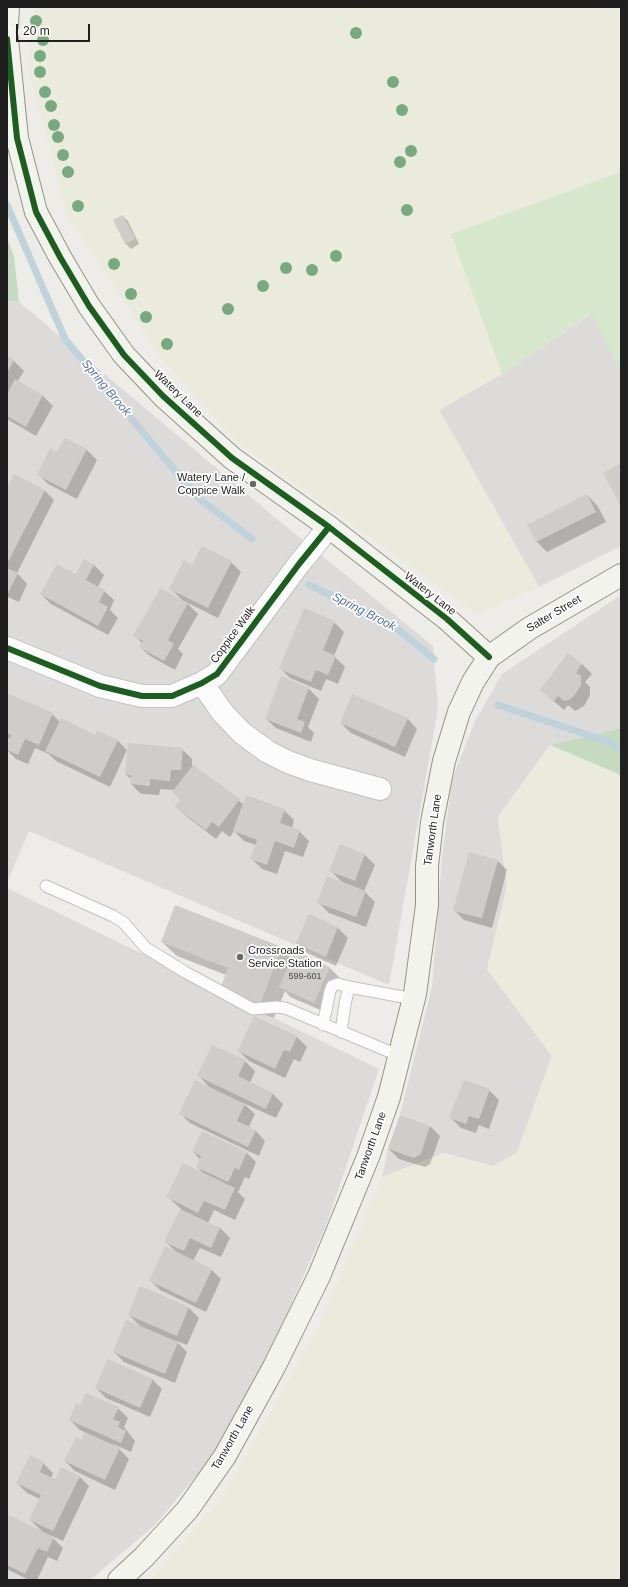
<!DOCTYPE html>
<style>
body{margin:0}
#map{position:relative;width:628px;height:1587px;overflow:hidden;background:#edece9;font-family:Arial,sans-serif}
canvas{display:block}
.frame{position:absolute;inset:0;border:8px solid #1f1f1f;pointer-events:none}
.scale{position:absolute;left:16px;top:24px;width:74px;height:18px;box-sizing:border-box;border:2px solid #1f1f1f;border-top:0;padding-left:5px;font-size:12px;line-height:14px;white-space:nowrap;color:#1f1f1f;-webkit-text-stroke:3px #fff;paint-order:stroke}
</style>
<div id="map">
<canvas width="628" height="1587"></canvas>
<div class="frame"></div>
<div class="scale">20 m</div>
</div>
<script>
const context = document.querySelector('canvas').getContext('2d');
context.lineJoin = 'round';
function fillPath(path, color) {
  context.fillStyle = color;
  context.fill(path, 'evenodd');
}
function poly(rows) {
  const path = new Path2D();
  for (const r of rows) {
    path.moveTo(r[0], r[1]);
    for (let i = 2; i < r.length; i += 2) path.lineTo(r[i], r[i + 1]);
  }
  return path;
}
function stroke(path, color, width, dash) {
  context.strokeStyle = color;
  context.lineWidth = width;
  context.lineCap = dash ? 'butt' : 'round';
  context.setLineDash(dash || []);
  context.stroke(path);
}
function drawText(font, color, halo, rows, align = 'center') {
  context.font = font + ' Arial,sans-serif';
  context.lineWidth = 3.5;
  context.setLineDash([]);
  context.textBaseline = 'middle';
  context.strokeStyle = halo;
  context.fillStyle = color;
  for (const [text, x, y, turn = 0] of rows) {
    context.save();
    context.translate(x, y);
    context.rotate((+turn || 0) * Math.PI / 180);
    context.textAlign = isNaN(turn) ? turn : align;
    if (halo) context.strokeText(text, 0, 0);
    context.fillText(text, 0, 0);
    context.restore();
  }
}
const residential = poly([
 [7,301,19,302,272,515,433,646,438,709,389,985,29,831,7,882],
 [592,313,621,371,621,546,539,587,439,410,502,374],
 [621,595,621,728,550,745,498,817,507,887,487,969,552,1056,517,1153,493,1166,444,1153,382,1177,388,1149,400,1115,432,987,442,857,452,780,475,721,502,674],
 [7,888,379,1069,328,1220,282,1325,254,1382,213,1456,155,1525,90,1580,7,1580]
]);
const farmland = poly([
 [34,7,621,7,621,172,451,234,502,374,439,410,539,587,477,614,240,444,163,361,67,213,27,67],
 [550,745,621,775,621,1580,150,1580,221,1499,318,1329,382,1177,444,1153,493,1166,517,1153,552,1056,487,969,507,887,498,817]
]);
const grass = poly([
 [621,172,621,371,591,313,502,374,451,234]
]);
const forest = poly([
 [7,238,14,256,19,302,7,301],
 [621,728,621,775,550,745]
]);
const shadow = poly([
 [123,216,128,221,139,244,131,249,126,244,114,221],
 [7,357,14,361,24,371,17,382,43,396,53,406,36,436,7,419],
 [65,439,87,450,97,460,77,499,48,484,38,474,58,453],
 [7,489,44,490,54,500,17,573,27,584,19,602,8,597,7,600],
 [587,495,597,505,606,522,547,552,537,542,528,525],
 [202,547,231,562,241,572,218,618,186,602,198,614,178,649,183,654,175,670,150,656,140,647,142,643,135,636,182,600,171,589,193,566],
 [84,560,94,565,104,575,98,587,104,591,114,600,110,610,118,618,108,635,51,604,41,594,76,575],
 [334,622,344,632,334,656,345,667,338,684,326,679,321,691,290,678,280,668],
 [582,664,592,674,585,682,590,687,590,695,584,706,579,709,575,711,568,705,564,710,541,690],
 [281,678,309,689,319,699,308,727,314,733,311,742,276,728,266,719],
 [7,694,52,714,60,722,95,736,117,740,127,750,110,787,56,761,49,754,35,748,28,764,16,759,7,750,10,739,7,738],
 [408,719,417,729,405,757,351,733,341,723],
 [182,749,192,759,192,765,243,804,284,810,294,820,292,828,299,831,309,841,303,857,285,851,277,874,262,869,252,859,256,845,244,841,234,831,230,837,222,831,216,839,186,816,176,807,181,800,174,792,175,790,160,789,159,795,141,794,131,784,131,779,126,775],
 [340,845,365,855,375,865,364,891,375,902,366,927,329,913,319,903,343,883,330,870],
 [497,860,507,870,492,928,464,920,454,910],
 [309,915,338,928,348,938,336,966,307,953,297,943],
 [162,942,282,948,292,959,295,952,330,968,340,978,325,1012,290,997,285,991,274,1018,236,1003,226,975,177,956],
 [254,1018,297,1037,307,1047,300,1062,294,1059,285,1078,249,1061,239,1051],
 [245,1061,255,1071,250,1083,273,1094,283,1104,276,1118,243,1103,255,1114,248,1128,256,1131,265,1141,259,1156,190,1123,180,1113,210,1088,199,1076],
 [489,1090,499,1100,489,1129,479,1125,476,1133,461,1128,451,1118],
 [430,1126,440,1136,430,1164,425,1167,399,1159,389,1149],
 [193,1152,246,1152,256,1162,249,1179,245,1177,238,1192,245,1199,235,1220,214,1210,208,1223,220,1228,230,1238,221,1257,200,1248,193,1261,212,1270,221,1279,206,1312,160,1290,150,1280,176,1252,165,1241,181,1209,168,1197,204,1174,197,1167,200,1159],
 [141,1287,189,1308,199,1318,187,1345,176,1341,187,1352,175,1383,124,1362,114,1352,142,1328,129,1315],
 [152,1379,162,1389,150,1417,106,1398,96,1388],
 [81,1407,118,1408,128,1418,124,1427,135,1441,131,1452,113,1444,112,1446,119,1449,129,1459,115,1490,75,1471,65,1461,82,1442,86,1433,80,1430,70,1420],
 [43,1463,53,1473,51,1478,56,1481,79,1476,89,1486,63,1541,50,1535,63,1548,57,1561,48,1557,37,1580,29,1580,7,1569,7,1515,43,1532,30,1520,40,1499,27,1493,17,1483]
]);
const stream = poly([
 [7,205,65,339,197,497,252,539],
 [309,585,393,625,434,659],
 [498,705,603,740,621,748]
]);
const building = poly([
 [123,215,135,239,125,244,113,220],
 [7,356,14,360,7,373],
 [15,379,43,395,26,427,7,416,7,394],
 [65,438,87,449,66,490,37,475,50,448,57,452],
 [621,463,621,506,603,473],
 [14,474,45,490,7,564,7,487],
 [587,494,596,512,536,542,527,525],
 [202,546,232,561,208,608,169,589,184,560,192,565],
 [84,559,94,565,86,580,105,590,99,602,108,607,98,626,40,594,57,564,76,574],
 [7,568,18,573,8,593,7,592],
 [160,588,188,603,168,640,174,644,164,661,139,647,143,641,133,636],
 [304,608,335,621,323,650,336,656,328,675,316,670,311,682,279,669],
 [568,653,582,664,576,673,581,676,581,685,574,696,569,700,564,701,558,696,554,701,540,690],
 [281,676,309,688,297,719,305,722,301,733,265,719],
 [7,693,53,713,39,745,25,739,18,755,7,750,7,744,11,735,7,733],
 [352,694,408,718,395,747,340,723],
 [61,718,95,735,97,730,118,740,100,777,45,751],
 [128,743,183,748,181,770,171,770,170,781,150,779,150,786,130,784,131,775,125,775],
 [193,765,240,799,219,827,212,822,206,830,175,807,181,799,172,792],
 [246,795,285,809,280,823,300,830,294,848,275,841,267,865,250,859,257,840,233,831],
 [340,844,365,854,355,881,329,871],
 [469,852,498,860,482,918,453,911],
 [327,876,366,891,356,917,317,903],
 [175,905,282,947,260,1004,220,989,228,968,161,942],
 [309,914,338,927,326,957,296,944],
 [295,951,330,967,314,1003,279,987],
 [254,1016,297,1036,290,1052,284,1050,275,1069,238,1051],
 [212,1045,246,1060,238,1076,273,1093,266,1109,197,1076],
 [195,1080,245,1104,237,1121,256,1130,248,1147,179,1114],
 [464,1080,490,1089,479,1119,469,1116,466,1124,449,1118],
 [400,1115,430,1126,421,1154,414,1158,388,1149],
 [202,1131,247,1152,239,1170,235,1168,228,1182,196,1167,201,1156,192,1152],
 [183,1163,235,1188,225,1210,204,1201,198,1213,166,1197],
 [180,1209,220,1228,211,1248,190,1238,184,1251,164,1242],
 [165,1246,212,1269,196,1303,149,1281],
 [140,1286,189,1307,177,1336,128,1315],
 [126,1320,178,1342,165,1374,113,1352],
 [108,1359,153,1379,140,1408,95,1388],
 [86,1393,119,1407,113,1419,120,1422,118,1427,126,1431,121,1443,69,1420,76,1403,80,1405],
 [85,1432,120,1448,105,1480,64,1461,76,1437,81,1440],
 [30,1455,44,1462,40,1472,55,1479,61,1467,80,1476,53,1531,29,1520,41,1495,16,1483],
 [7,1514,54,1537,47,1552,38,1548,25,1574,7,1565]
]);
const lane = poly([
 [46,886,113,916,123,922,146,948,185,972,253,1009,276,1007,285,1008,400,1056],
 [323,1025,330,991,332,986,338,984,349,987],
 [341,1032,345,1004,349,987,414,999]
]);
const street = poly([
 [7,648,100,686,142,696,172,696,202,683,217,674,299,564,329,527],
 [202,683,222,712,242,733,268,752,288,762,310,770,380,789]
]);
const secondary = poly([
 [7,25,8,7],
 [7,39,17,138,36,212,60,257,89,306,124,355,163,396,232,458,329,527,447,619,489,657],
 [119,1580,144,1557,188,1509,225,1456,274,1367,319,1276,368,1157,389,1097,415,994,427,905,427,866,432,822,444,761,459,712,473,682,489,657,530,628,621,575]
]);
const cycleway = poly([
 [7,39,17,138,36,212,60,257,89,306,124,355,163,396,232,458,329,527,447,619,489,657],
 [7,648,100,686,142,696,172,696,202,683,217,674,299,564,329,527]
]);
const trees = [
 [36,21],
 [356,33],
 [43,40],
 [40,56],
 [40,72],
 [393,82],
 [45,92],
 [51,106],
 [402,110],
 [54,125],
 [58,137],
 [411,151],
 [63,155],
 [400,162],
 [68,172],
 [78,206],
 [407,210],
 [336,256],
 [114,264],
 [286,268],
 [312,270],
 [263,286],
 [131,294],
 [228,309],
 [146,317],
 [167,344]
];
const markers = [
 [253,484,4,"#676766"],
 [240,957,4,"#676766"]
];
const numberNames = [
 ["599-601",305,977]
];
const streetNames = [
 ["Watery Lane",178,394,44],
 ["Watery Lane",430,594,38],
 ["Salter Street",554,614,-31],
 ["Coppice Walk",233,635,-54],
 ["Tanworth Lane",433,830,-82],
 ["Tanworth Lane",371,1146,-70],
 ["Tanworth Lane",233,1438,-60]
];
const poiNames = [
 ["Watery Lane /",245,478],
 ["Coppice Walk",245,491],
 ["Crossroads",248,951,"left"],
 ["Service Station",248,964,"left"]
];
const waterNames = [
 ["Spring Brook",106,388,50],
 ["Spring Brook",364,612,27]
];
fillPath(residential, '#dcdbda');
fillPath(farmland, '#eaebdd');
fillPath(grass, '#d6e7cb');
fillPath(forest, '#c6d9c1');
fillPath(shadow, '#0003');
stroke(stream, '#c0d3dd', 7);
fillPath(building, '#cecdca');
stroke(lane, '#c3c2c1', 13);
stroke(street, '#c3c2c1', 24);
stroke(secondary, '#919582', 24);
stroke(lane, '#fcfcfc', 11);
stroke(street, '#fcfcfc', 22);
stroke(secondary, '#f1f3ec', 22);
stroke(cycleway, '#1b5e20', 6);
context.fillStyle = '#78a980';
for (const [x, y] of trees) {
  context.beginPath();
  context.arc(x, y, 6, 0, 2 * Math.PI);
  context.fill();
}
for (const [x, y, r, color] of markers) {
  const dot = new Path2D();
  dot.arc(x, y, r, 0, 2 * Math.PI);
  context.fillStyle = color;
  context.fill(dot);
  stroke(dot, '#fff', 1.5);
}
drawText('9px', '#4b4a4a', null, numberNames);
drawText('11px', '#1f1f1f', '#fff', streetNames);
drawText('11px', '#1f1f1f', '#fff', poiNames, 'right');
drawText('italic 12px', '#5673a5', '#fff', waterNames);
</script>
